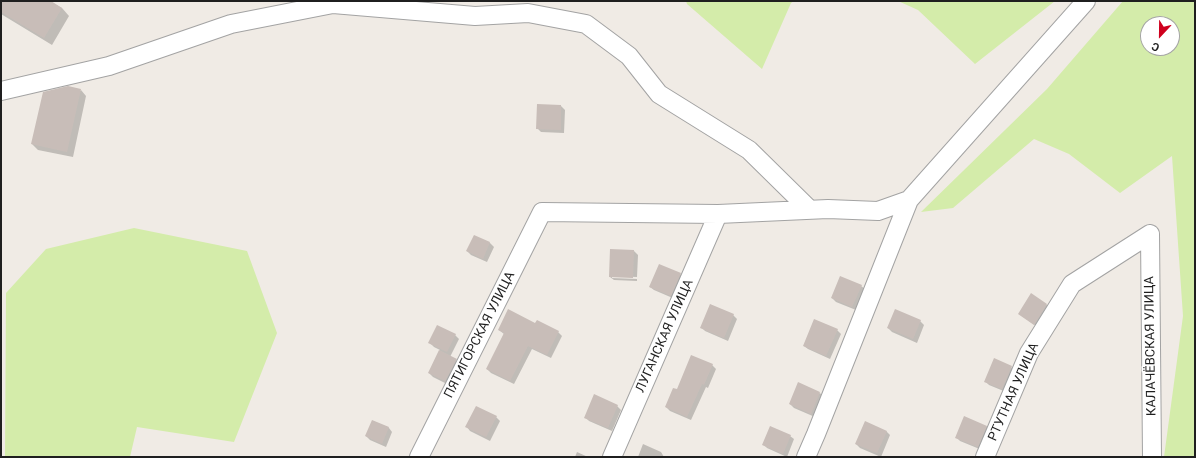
<!DOCTYPE html>
<meta charset="utf-8">
<style>
body{margin:0}
#map{position:relative;width:1196px;height:458px;overflow:hidden;background:#f0ebe5;font-family:Roboto,sans-serif}
canvas{display:block}
.frame{position:absolute;inset:0;border:2px solid #1f1f1f;pointer-events:none}
.north{position:absolute;left:1140px;top:16px;width:40px;height:40px;box-sizing:border-box;background:#fff;border:1px solid #a5a5a5;border-radius:50%;rotate:202deg;font-size:11px;font-weight:700;line-height:16px;text-align:center;color:#1f1f1f}
.north::after{content:'';display:block;margin:auto;width:14px;height:18px;background:#cf001e;clip-path:polygon(50% 0,100% 100%,50% 72%,0 100%)}
</style>
<div id="map">
<canvas width="1196" height="458"></canvas>
<div class="frame"></div>
<div class="north">С</div>
</div>
<script>
const context = document.querySelector('canvas').getContext('2d');
context.lineJoin = 'round';
function fillPath(path, color) {
  context.fillStyle = color;
  context.fill(path, 'evenodd');
}
function poly(rows) {
  const path = new Path2D();
  for (const r of rows) {
    path.moveTo(r[0], r[1]);
    for (let i = 2; i < r.length; i += 2) path.lineTo(r[i], r[i + 1]);
  }
  return path;
}
function stroke(path, color, width, dash) {
  context.strokeStyle = color;
  context.lineWidth = width;
  context.lineCap = dash ? 'butt' : 'round';
  context.setLineDash(dash || []);
  context.stroke(path);
}
function drawText(font, color, halo, rows, align = 'center') {
  context.font = font + ' Roboto,sans-serif';
  context.lineWidth = 3.5;
  context.setLineDash([]);
  context.textBaseline = 'middle';
  context.strokeStyle = halo;
  context.fillStyle = color;
  for (const [text, x, y, turn = 0] of rows) {
    context.save();
    context.translate(x, y);
    context.rotate((+turn || 0) * Math.PI / 180);
    context.textAlign = isNaN(turn) ? turn : align;
    if (halo) context.strokeText(text, 0, 0);
    context.fillText(text, 0, 0);
    context.restore();
  }
}
const grass = poly([
 [686,1,794,1,791,3,762,69,687,4],
 [898,1,1055,1,975,64,918,10],
 [1123,1,1195,1,1195,457,1164,457,1183,316,1172,156,1120,193,1069,154,1034,139,953,208,921,212,1047,89],
 [1148,24,1172,24,1172,48,1148,48],
 [134,228,247,251,277,333,234,442,137,427,130,457,5,457,6,293,46,249]
]);
const shadow = poly([
 [1,1,49,1,62,8,69,16,52,45,1,14],
 [81,90,86,96,73,157,38,150,32,144],
 [538,105,561,106,565,110,564,133,541,132,537,128],
 [474,236,490,243,494,247,487,262,471,255,467,251],
 [634,251,638,255,637,277,612,276,612,278,637,279,637,281,614,280,610,277],
 [680,274,684,278,675,299,654,290,650,287],
 [861,286,865,289,856,310,836,302,832,298],
 [1031,295,1051,308,1039,328,1019,314],
 [733,315,737,319,728,341,705,331,701,327],
 [920,321,924,325,917,343,892,332,888,328],
 [536,324,558,332,562,336,551,358,532,349,514,384,491,373,487,369,504,334,499,330],
 [837,330,841,334,830,359,808,349,804,346],
 [455,335,459,339,450,357,460,364,449,385,433,377,429,373,440,350,434,347,430,343],
 [712,365,716,369,708,388,706,387,691,420,670,411,666,407,677,391],
 [1011,367,1015,371,1006,392,989,385,985,381],
 [820,393,823,397,815,417,794,408,790,404],
 [617,406,621,410,612,431,589,421,585,417],
 [496,417,500,421,490,441,470,431,467,427],
 [373,421,389,428,392,432,386,447,370,440,366,436],
 [986,426,990,430,982,450,960,441,956,437],
 [886,431,890,435,881,457,860,448,856,444],
 [790,436,794,439,787,457,767,448,763,444],
 [643,444,661,452,664,457,638,457],
 [577,452,588,457,575,457]
]);
const building = poly([
 [1,1,51,1,62,8,44,38,1,12],
 [68,86,81,89,67,152,31,144,43,92],
 [537,104,561,105,561,130,536,129],
 [474,235,490,242,483,259,466,251],
 [610,249,634,250,633,278,609,277],
 [659,264,681,273,671,296,649,287],
 [840,276,862,285,852,307,831,298],
 [1031,293,1047,304,1034,325,1018,314],
 [710,304,734,314,724,338,700,328],
 [508,309,535,323,537,320,559,331,547,355,528,346,510,381,486,369,504,333,498,330],
 [895,309,921,320,913,339,887,328],
 [814,319,838,329,826,356,803,346],
 [437,325,456,334,447,352,428,343],
 [439,350,457,359,445,381,428,373],
 [691,355,713,364,704,385,702,384,687,417,665,407,673,388,677,389],
 [994,358,1012,366,1002,389,984,382],
 [798,382,820,392,811,414,789,404],
 [594,394,618,405,608,428,584,418],
 [476,406,497,416,486,437,465,427],
 [964,416,987,426,978,447,955,438],
 [372,420,389,427,382,444,365,436],
 [865,421,887,431,877,453,855,444],
 [770,426,791,435,783,454,762,445]
]);
const minor = poly([
 [1,91,109,66,231,24,333,4,475,16,528,13,586,24,629,56,659,94,749,150,810,210],
 [1150,234,1152,457],
 [419,457,542,212,718,214,828,209,878,211,909,200,1086,1],
 [612,457,718,214],
 [806,457,816,434,909,200],
 [985,457,1029,353,1072,284,1150,234]
]);
const streetNames = [
 ["ПЯТИГОРСКАЯ УЛИЦА",480,335,-63],
 ["ЛУГАНСКАЯ УЛИЦА",665,336,-66],
 ["КАЛАЧЁВСКАЯ УЛИЦА",1151,346,-91],
 ["РТУТНАЯ УЛИЦА",1014,392,-66]
];
fillPath(grass, '#d4ecaa');
fillPath(shadow, '#0003');
fillPath(building, '#c8bdb8');
stroke(minor, '#a3a3a3', 20);
stroke(minor, '#fff', 18);
drawText('13px', '#1f1f1f', '#fff', streetNames);
</script>
